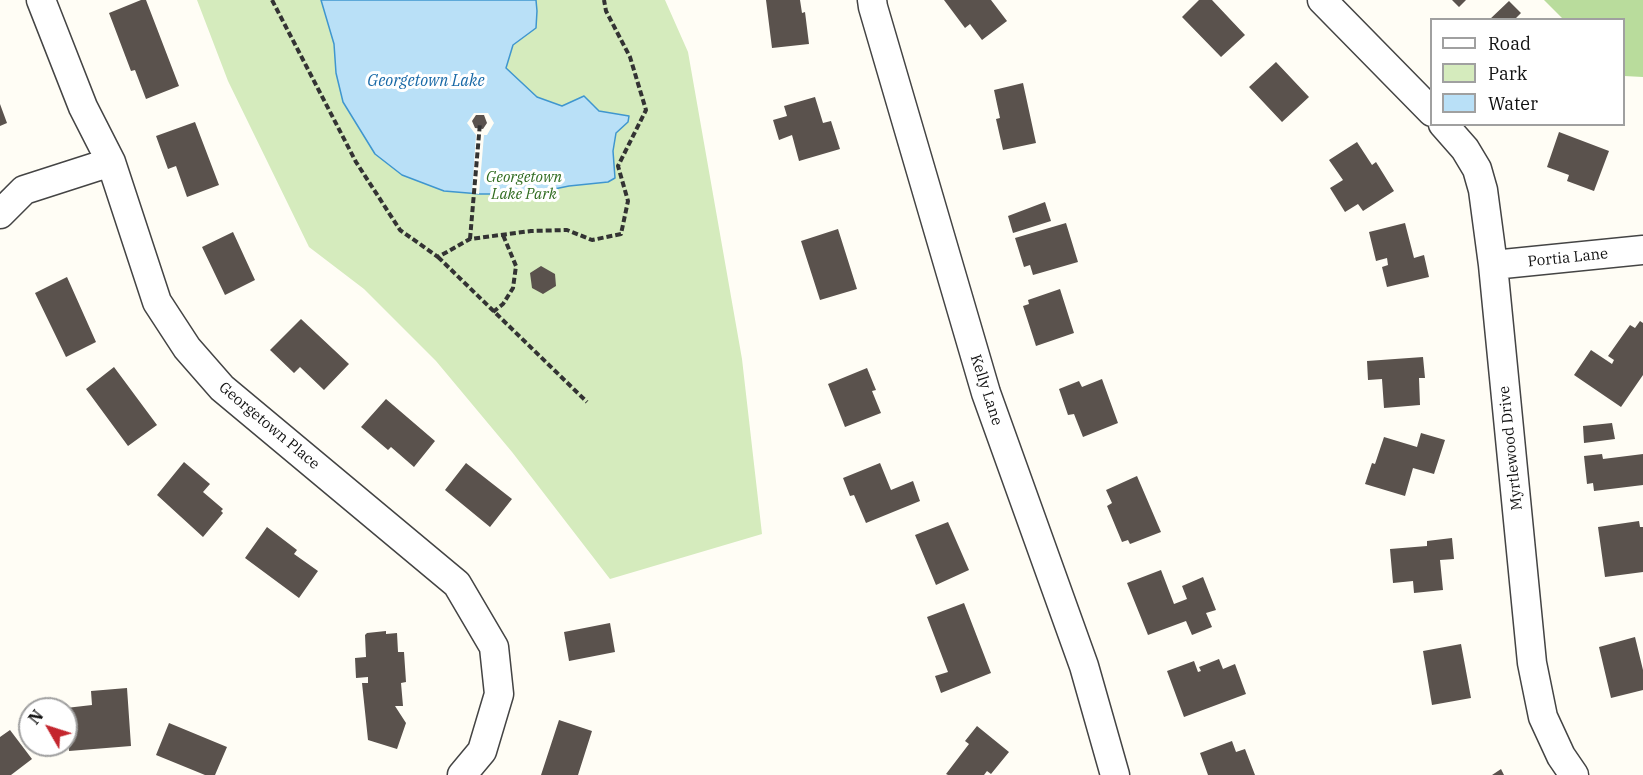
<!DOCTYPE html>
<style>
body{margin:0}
#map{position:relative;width:1643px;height:775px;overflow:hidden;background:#fffdf5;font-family:"IBM Plex Serif",serif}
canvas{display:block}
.legend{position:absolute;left:1430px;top:18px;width:195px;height:108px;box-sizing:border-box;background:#fff;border:2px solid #a0a0a0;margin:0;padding:8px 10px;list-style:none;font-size:18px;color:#111}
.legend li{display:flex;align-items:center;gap:12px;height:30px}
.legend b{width:30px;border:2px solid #a0a0a0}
.north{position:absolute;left:18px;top:697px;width:60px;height:60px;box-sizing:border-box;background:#fff;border:2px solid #a0a0a0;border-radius:50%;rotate:309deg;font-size:16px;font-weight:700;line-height:24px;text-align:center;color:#111}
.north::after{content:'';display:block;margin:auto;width:21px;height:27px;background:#c4262e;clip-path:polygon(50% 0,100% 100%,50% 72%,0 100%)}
</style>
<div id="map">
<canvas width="1643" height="775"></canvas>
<ul class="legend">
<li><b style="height:8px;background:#fff"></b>Road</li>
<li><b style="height:16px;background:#d5ebbd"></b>Park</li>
<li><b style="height:16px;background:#b9e0f7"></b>Water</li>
</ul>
<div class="north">N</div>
</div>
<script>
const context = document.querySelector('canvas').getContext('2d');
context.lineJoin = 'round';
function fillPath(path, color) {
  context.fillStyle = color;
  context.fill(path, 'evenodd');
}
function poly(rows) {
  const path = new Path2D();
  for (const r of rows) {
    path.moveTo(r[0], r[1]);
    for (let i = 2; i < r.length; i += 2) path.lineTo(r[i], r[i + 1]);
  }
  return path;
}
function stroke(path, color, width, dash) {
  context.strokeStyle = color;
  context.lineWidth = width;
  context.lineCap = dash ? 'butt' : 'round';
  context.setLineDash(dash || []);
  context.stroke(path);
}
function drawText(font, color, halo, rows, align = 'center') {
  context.font = font + ' "IBM Plex Serif",serif';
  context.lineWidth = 6;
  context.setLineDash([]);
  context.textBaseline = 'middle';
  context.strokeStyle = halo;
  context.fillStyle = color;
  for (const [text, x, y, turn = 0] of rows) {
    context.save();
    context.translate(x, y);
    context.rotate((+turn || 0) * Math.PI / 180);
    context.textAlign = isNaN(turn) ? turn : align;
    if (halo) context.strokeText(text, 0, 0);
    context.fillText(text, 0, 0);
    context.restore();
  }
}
const green = poly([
 [197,0,665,0,688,52,742,359,762,534,610,579,512,452,436,361,364,289,309,247,228,81]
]);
const forest = poly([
 [1544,0,1643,0,1643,77,1624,76,1624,20,1563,19]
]);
const water = poly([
 [321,0,536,0,537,11,536,28,513,45,506,68,537,97,562,106,584,96,599,111,629,116,628,122,616,133,613,151,615,178,608,182,569,186,530,194,480,194,444,191,402,175,375,154,343,102,336,73,334,44,321,0]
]);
const pier = poly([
 [474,113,488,113,494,123,487,135,484,135,479,194,472,193,476,135,467,123]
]);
const building = poly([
 [141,0,146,0,179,86,146,99,135,70,131,71,109,13],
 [766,0,800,0,802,13,805,12,809,44,772,48],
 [944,0,991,0,1007,21,982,40,970,24,965,28],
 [1199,0,1212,0,1245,35,1221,57,1182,17],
 [1452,0,1466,0,1459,7],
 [1509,1,1521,13,1514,20,1489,20],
 [1276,62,1309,97,1282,122,1249,87],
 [1023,83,1036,143,1003,150,996,119,1000,118,994,90],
 [815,97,823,123,831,121,840,149,799,161,792,135,779,140,773,120,787,116,784,106],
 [0,104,7,123,0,126],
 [476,115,484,115,487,123,483,129,475,128,472,121],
 [195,122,219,185,187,197,176,166,168,169,156,136],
 [1559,132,1609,151,1594,191,1567,181,1569,175,1547,167],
 [1357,142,1372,165,1376,162,1394,191,1363,211,1358,204,1345,212,1330,188,1343,180,1329,160],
 [1045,202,1051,221,1013,233,1008,216],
 [1066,223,1078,262,1033,275,1030,265,1024,267,1015,238],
 [1405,223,1414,258,1424,255,1429,277,1387,287,1382,267,1388,265,1387,258,1376,261,1369,232],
 [838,229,857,289,820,300,801,241],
 [233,232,255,280,225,295,202,247],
 [541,266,555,274,556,286,543,294,532,288,530,273],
 [67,277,96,342,66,357,35,293],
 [1060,289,1074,333,1036,346,1023,306,1029,304,1028,300],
 [301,319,349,364,324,390,300,367,294,373,270,350],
 [1640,321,1643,323,1643,375,1621,407,1574,375,1591,350,1612,364,1614,360,1608,356,1630,325,1635,328],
 [1423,357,1425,378,1419,378,1420,405,1384,408,1382,379,1368,380,1367,361],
 [114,367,157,425,128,446,86,389],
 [867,368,876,390,872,391,881,413,845,427,828,384],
 [1102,379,1118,423,1083,437,1074,414,1068,415,1059,389,1079,381,1082,387],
 [386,399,435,441,414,467,391,447,388,450,361,427],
 [1612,423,1615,439,1584,443,1583,426],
 [1421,433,1445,440,1434,474,1413,468,1405,496,1365,484,1372,463,1375,464,1384,437,1417,447],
 [1602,454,1603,459,1643,454,1643,485,1594,491,1593,483,1587,484,1584,456],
 [184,462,210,484,203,492,223,509,221,511,223,513,203,537,157,495],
 [466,463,512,499,490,527,445,490],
 [880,463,891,490,913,481,920,501,866,523,854,495,850,496,843,478],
 [1137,476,1161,532,1130,544,1128,540,1122,542,1107,506,1112,503,1106,490],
 [1639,521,1640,527,1643,527,1643,572,1605,577,1598,527],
 [948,522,969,570,936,585,915,535],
 [267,527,297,550,294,554,318,571,299,598,245,558],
 [1452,538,1454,559,1440,560,1443,590,1414,593,1413,581,1393,583,1390,549,1427,546,1427,541],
 [1161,570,1174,604,1187,599,1182,586,1203,577,1216,610,1206,613,1212,627,1192,635,1186,621,1148,635,1127,583],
 [964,603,991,673,941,693,935,676,948,672,927,617],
 [610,623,615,652,569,661,564,632],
 [386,631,386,634,397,633,398,652,404,652,406,682,401,683,403,706,395,706,406,723,397,749,368,740,362,683,368,683,368,677,356,678,355,658,366,657,365,635,367,633],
 [1635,637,1643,670,1643,690,1611,698,1599,647],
 [1461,644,1471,698,1432,705,1423,651],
 [1219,659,1223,669,1235,664,1246,694,1184,717,1167,671,1194,661,1198,672,1201,671,1199,667],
 [127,688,131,746,69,751,66,708,92,705,91,691],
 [559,720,592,731,578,775,541,775],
 [169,723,227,747,215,775,205,775,156,755],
 [977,726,1009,752,991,774,987,771,984,775,948,775,946,774,969,744,965,741],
 [10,730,32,759,11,775,0,775,0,737],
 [1232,741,1236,752,1245,749,1255,775,1208,775,1200,753],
 [1501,769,1504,775,1492,775]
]);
const path = poly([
 [272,0,356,162,400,230,438,257,470,239,531,231,567,230,592,240,621,234,628,201,618,166,646,110,630,57,606,11,604,0],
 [470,239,480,123],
 [438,257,587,402],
 [493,312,503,304,513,288,516,266,503,235]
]);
const minor = poly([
 [41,0,83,107,111,162,157,302,187,348,222,388,457,584,494,647,499,694,482,751,462,775],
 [872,0,873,7,986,393,1084,666,1115,775],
 [1322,0,1432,112],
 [1443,124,1465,149,1477,169,1483,190,1493,265,1532,663,1543,717,1561,756,1574,775],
 [0,214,24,190,111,162],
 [1493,265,1643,250]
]);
const parkNames = [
 ["Georgetown",524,178],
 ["Lake Park",524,195]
];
const streetNames = [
 ["Portia Lane",1568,258,-6],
 ["Kelly Lane",986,390,72],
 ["Georgetown Place",269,426,40],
 ["Myrtlewood Drive",1511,448,-96]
];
const waterNames = [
 ["Georgetown Lake",426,81]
];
fillPath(green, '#d5ebbd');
fillPath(forest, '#b9dc9c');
fillPath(water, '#b9e0f7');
stroke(water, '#3f96cf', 1.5);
fillPath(pier, '#fffdf5');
fillPath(building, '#5a524d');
stroke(minor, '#444', 31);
stroke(path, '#333', 4, [6, 3]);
stroke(minor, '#fff', 28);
drawText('italic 15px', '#2f6b1f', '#fff', parkNames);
drawText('15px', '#111', '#fff', streetNames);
drawText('italic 16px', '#1768a6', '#fff', waterNames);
</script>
